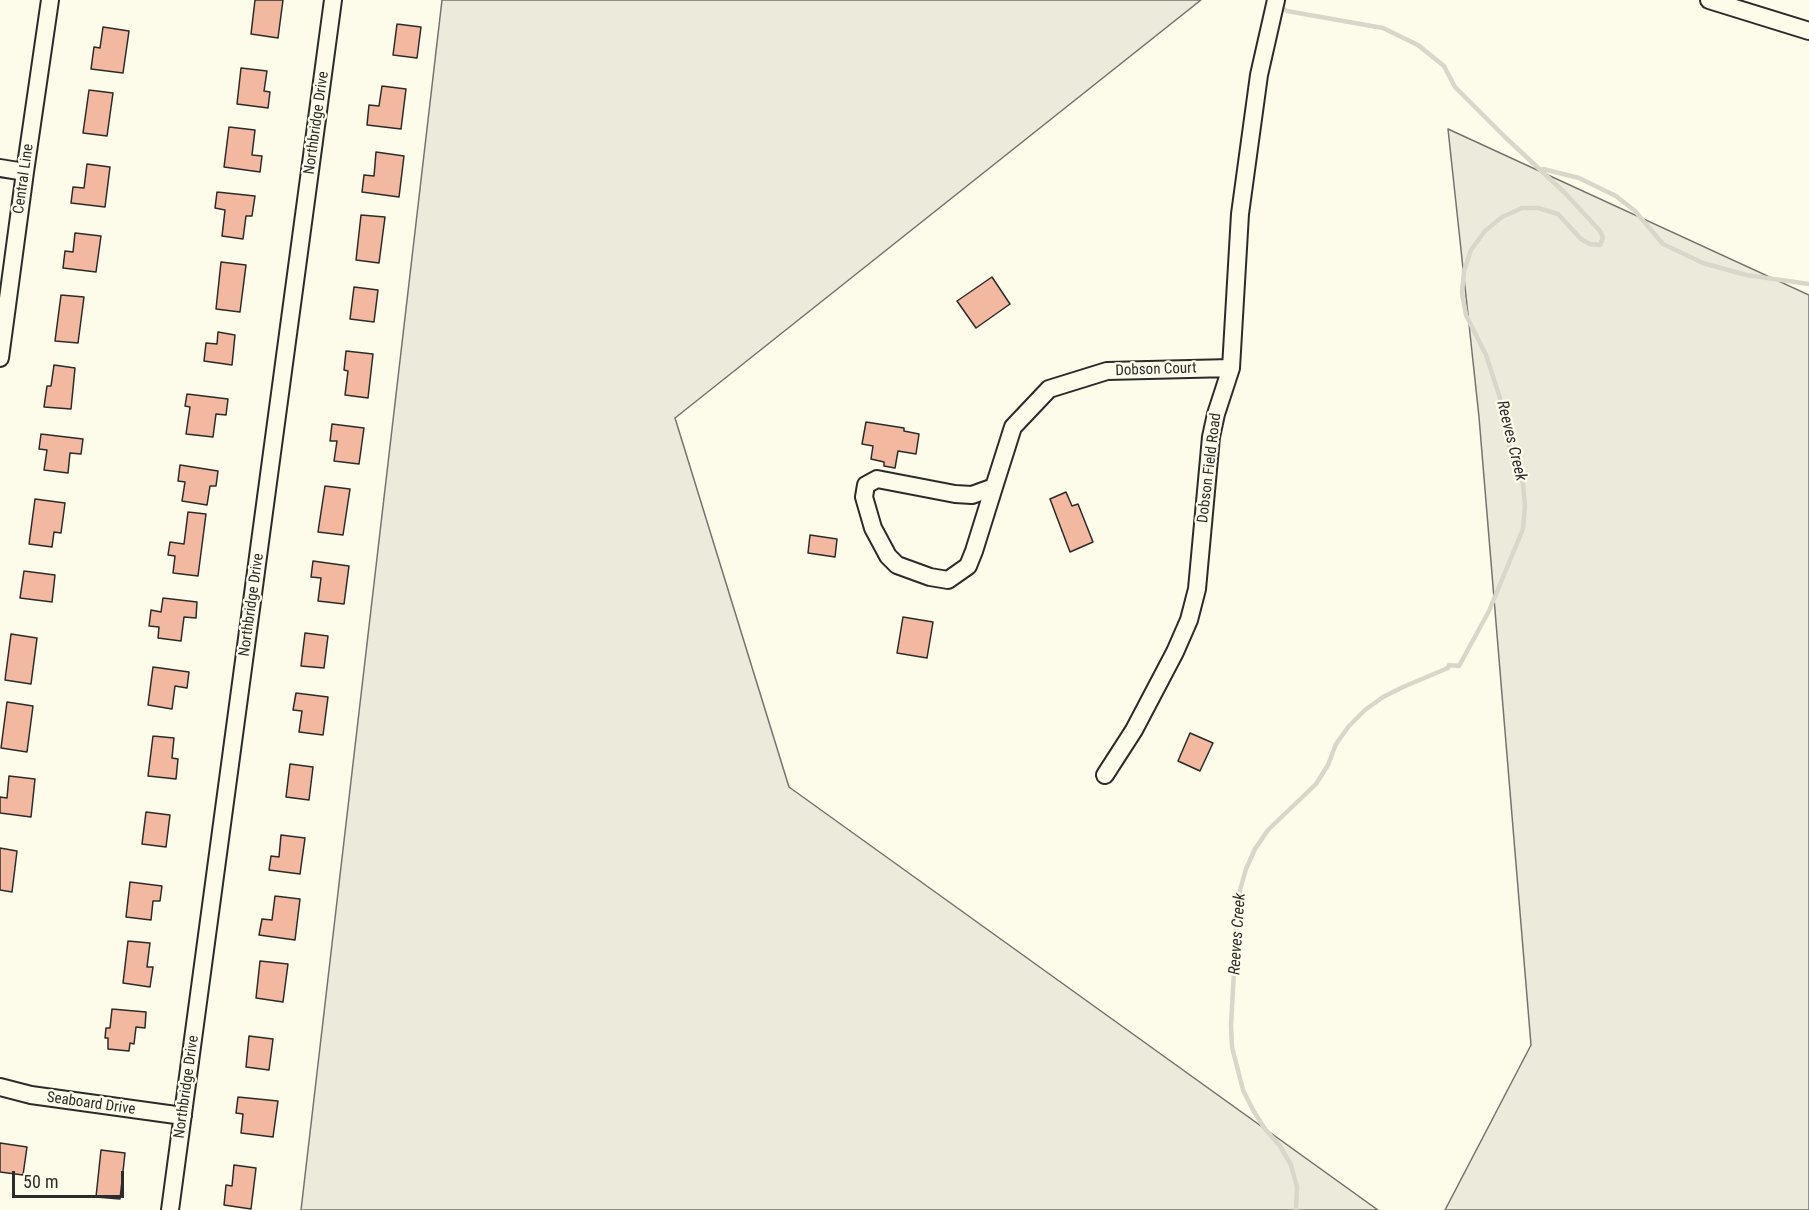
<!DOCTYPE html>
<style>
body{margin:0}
#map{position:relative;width:1809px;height:1210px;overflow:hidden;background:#fdfbea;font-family:"Roboto Condensed",sans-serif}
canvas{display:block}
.scale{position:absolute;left:12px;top:1171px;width:112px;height:27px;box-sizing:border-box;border:3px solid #2b2b2b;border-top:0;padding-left:8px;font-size:18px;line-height:21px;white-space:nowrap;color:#2b2b2b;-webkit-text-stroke:4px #fdfbea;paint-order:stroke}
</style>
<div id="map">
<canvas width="1809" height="1210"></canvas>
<div class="scale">50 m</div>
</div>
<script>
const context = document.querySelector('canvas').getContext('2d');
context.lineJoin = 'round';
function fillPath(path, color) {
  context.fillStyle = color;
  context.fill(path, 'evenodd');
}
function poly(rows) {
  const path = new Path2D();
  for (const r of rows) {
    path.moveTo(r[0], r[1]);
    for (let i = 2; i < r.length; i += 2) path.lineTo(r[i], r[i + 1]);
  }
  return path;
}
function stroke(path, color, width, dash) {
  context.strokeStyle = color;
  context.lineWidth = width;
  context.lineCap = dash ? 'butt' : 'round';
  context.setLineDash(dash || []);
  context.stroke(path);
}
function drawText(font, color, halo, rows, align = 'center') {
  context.font = font + ' "Roboto Condensed",sans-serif';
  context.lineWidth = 4.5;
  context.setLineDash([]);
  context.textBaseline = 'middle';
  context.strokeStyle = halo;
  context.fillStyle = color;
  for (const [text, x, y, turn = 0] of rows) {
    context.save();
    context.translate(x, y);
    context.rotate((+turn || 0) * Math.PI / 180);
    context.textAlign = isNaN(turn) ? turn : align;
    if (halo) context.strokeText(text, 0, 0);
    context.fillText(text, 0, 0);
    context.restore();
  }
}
const green = poly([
 [442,0,1201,0,675,418,789,787,1378,1210,301,1210,442,0],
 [1448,129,1809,295,1809,1210,1445,1210,1531,1045,1479,417,1448,129]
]);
const stream = poly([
 [1279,7,1287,11,1383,28,1418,45,1444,66,1455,87,1505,137,1565,193,1600,231,1603,238,1600,245,1590,244,1581,239,1558,214,1538,208,1522,208,1502,217,1485,231,1471,250,1464,271,1462,293,1466,315,1486,355,1500,398,1508,442,1523,484,1525,506,1523,529,1489,611,1459,666,1449,665,1448,668,1403,687,1383,697,1365,710,1349,726,1336,744,1328,765,1316,784,1268,830,1255,849,1246,869,1240,890,1236,935,1231,1025,1232,1047,1243,1090,1253,1110,1265,1129,1280,1146,1291,1165,1297,1187,1296,1210],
 [1543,169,1579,178,1616,196,1635,211,1663,244,1703,263,1746,275,1809,284]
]);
const building = poly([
 [255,0,283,0,278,38,251,34,255,0],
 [397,24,421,27,417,58,393,55,397,24],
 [103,27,129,31,123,73,91,69,94,47,100,48,103,27],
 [241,68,267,71,264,91,270,92,268,108,237,104,241,68],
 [382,86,406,89,401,129,367,125,369,105,379,106,382,86],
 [89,90,113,93,107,136,83,133,89,90],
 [229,127,255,130,252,155,262,156,260,172,224,167,229,127],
 [376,152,404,156,399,197,362,192,364,175,374,176,376,152],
 [87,164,110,167,105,207,71,203,73,187,84,188,87,164],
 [217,192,255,196,252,216,246,216,243,239,222,236,225,210,215,208,217,192],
 [361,215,385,217,379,263,356,260,361,215],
 [75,233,101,236,96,272,63,268,65,251,73,252,75,233],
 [221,262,246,265,240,312,216,309,221,262],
 [992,277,1010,304,976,328,957,301,992,277],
 [354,287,378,290,374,322,350,319,354,287],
 [61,295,84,297,78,343,55,341,61,295],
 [218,332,235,335,232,365,204,361,206,343,217,344,218,332],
 [346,351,373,354,368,398,345,395,348,371,344,370,346,351],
 [54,365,75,368,71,409,44,407,47,386,51,386,54,365],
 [187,394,228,399,226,415,216,414,213,437,186,434,190,407,185,406,187,394],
 [866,422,904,428,904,431,919,434,916,454,898,451,895,468,884,466,884,462,871,459,873,446,862,444,866,422],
 [332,424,364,428,359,464,334,461,337,441,330,441,332,424],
 [41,434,83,439,81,454,70,453,68,473,44,470,47,450,39,449,41,434],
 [180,465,218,471,216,486,210,486,207,505,182,501,185,482,178,481,180,465],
 [325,486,350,489,343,535,318,532,325,486],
 [1066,492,1072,506,1078,504,1093,542,1070,552,1050,499,1066,492],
 [35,499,65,503,61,533,54,532,52,547,29,544,35,499],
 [188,512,206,514,198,576,173,573,175,556,168,555,170,542,184,544,188,512],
 [810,535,837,539,835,557,808,553,810,535],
 [313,561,349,566,344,604,318,601,321,578,311,577,313,561],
 [24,571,55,575,52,602,20,598,24,571],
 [163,598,197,602,196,618,184,617,181,641,158,638,159,627,149,626,151,610,161,612,163,598],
 [903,617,933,622,927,658,897,653,903,617],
 [305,633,328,636,324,668,301,666,305,633],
 [11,634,37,638,31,684,5,680,11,634],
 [153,667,189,672,187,688,175,686,172,709,148,705,153,667],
 [296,693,328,697,323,735,299,732,302,711,293,710,296,693],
 [7,702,33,706,27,752,1,748,7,702],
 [1190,733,1213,743,1200,771,1178,761,1190,733],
 [153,736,174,738,172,758,178,759,176,779,148,776,153,736],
 [290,764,313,767,309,800,286,797,290,764],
 [9,776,35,779,31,817,0,813,0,797,7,798,9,776],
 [146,812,170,815,166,847,142,844,146,812],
 [281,835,305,838,300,874,269,870,271,856,279,857,281,835],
 [0,848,17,851,12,892,0,890,0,848],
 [130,882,162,886,160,901,153,901,151,920,126,917,130,882],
 [275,896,300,899,295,940,259,935,262,919,272,920,275,896],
 [128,941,150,943,147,967,153,967,150,987,123,983,128,941],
 [260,961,288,964,283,1002,256,998,260,961],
 [112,1009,146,1012,145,1028,136,1027,134,1044,130,1043,129,1051,108,1049,108,1038,105,1038,106,1028,110,1028,112,1009],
 [249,1036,273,1039,269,1070,246,1067,249,1036],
 [238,1097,278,1101,273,1137,241,1133,243,1114,236,1113,238,1097],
 [0,1143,27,1147,23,1175,0,1172,0,1143],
 [101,1150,125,1153,120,1199,96,1197,101,1150],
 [234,1165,256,1168,251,1209,224,1205,226,1185,232,1186,234,1165]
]);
const minor = poly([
 [1709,0,1809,31],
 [0,168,25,172],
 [0,358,25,172,50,0],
 [994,487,972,495,955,494,877,479,866,485,864,497,873,528,888,556,897,565,930,577,948,580,968,566,974,551,994,487,1013,427,1049,389,1107,371,1231,368],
 [1105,775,1134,730,1175,652,1189,620,1197,589,1211,437,1216,414,1231,368,1240,214,1259,75,1276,0],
 [0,1087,31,1095,183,1116],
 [170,1210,333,0]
]);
const streetNames = [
 ["Northbridge Drive",317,123,-82],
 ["Central Line",24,179,-82],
 ["Dobson Court",1156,370,-2],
 ["Dobson Field Road",1210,468,-83],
 ["Northbridge Drive",252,605,-82],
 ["Northbridge Drive",187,1087,-82],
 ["Seaboard Drive",91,1104,8]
];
const waterNames = [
 ["Reeves Creek",1511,441,76],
 ["Reeves Creek",1238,934,-86]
];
fillPath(green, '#ecebdb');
stroke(green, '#74746e', 1.5);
stroke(stream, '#d8d7c9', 4.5);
fillPath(building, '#f2b8a0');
stroke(building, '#2b2b2b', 1.5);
stroke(minor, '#2b2b2b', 20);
stroke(minor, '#fdfbea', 16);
drawText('15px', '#2b2b2b', '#fdfbea', streetNames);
drawText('italic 16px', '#2b2b2b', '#fdfbea', waterNames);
</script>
